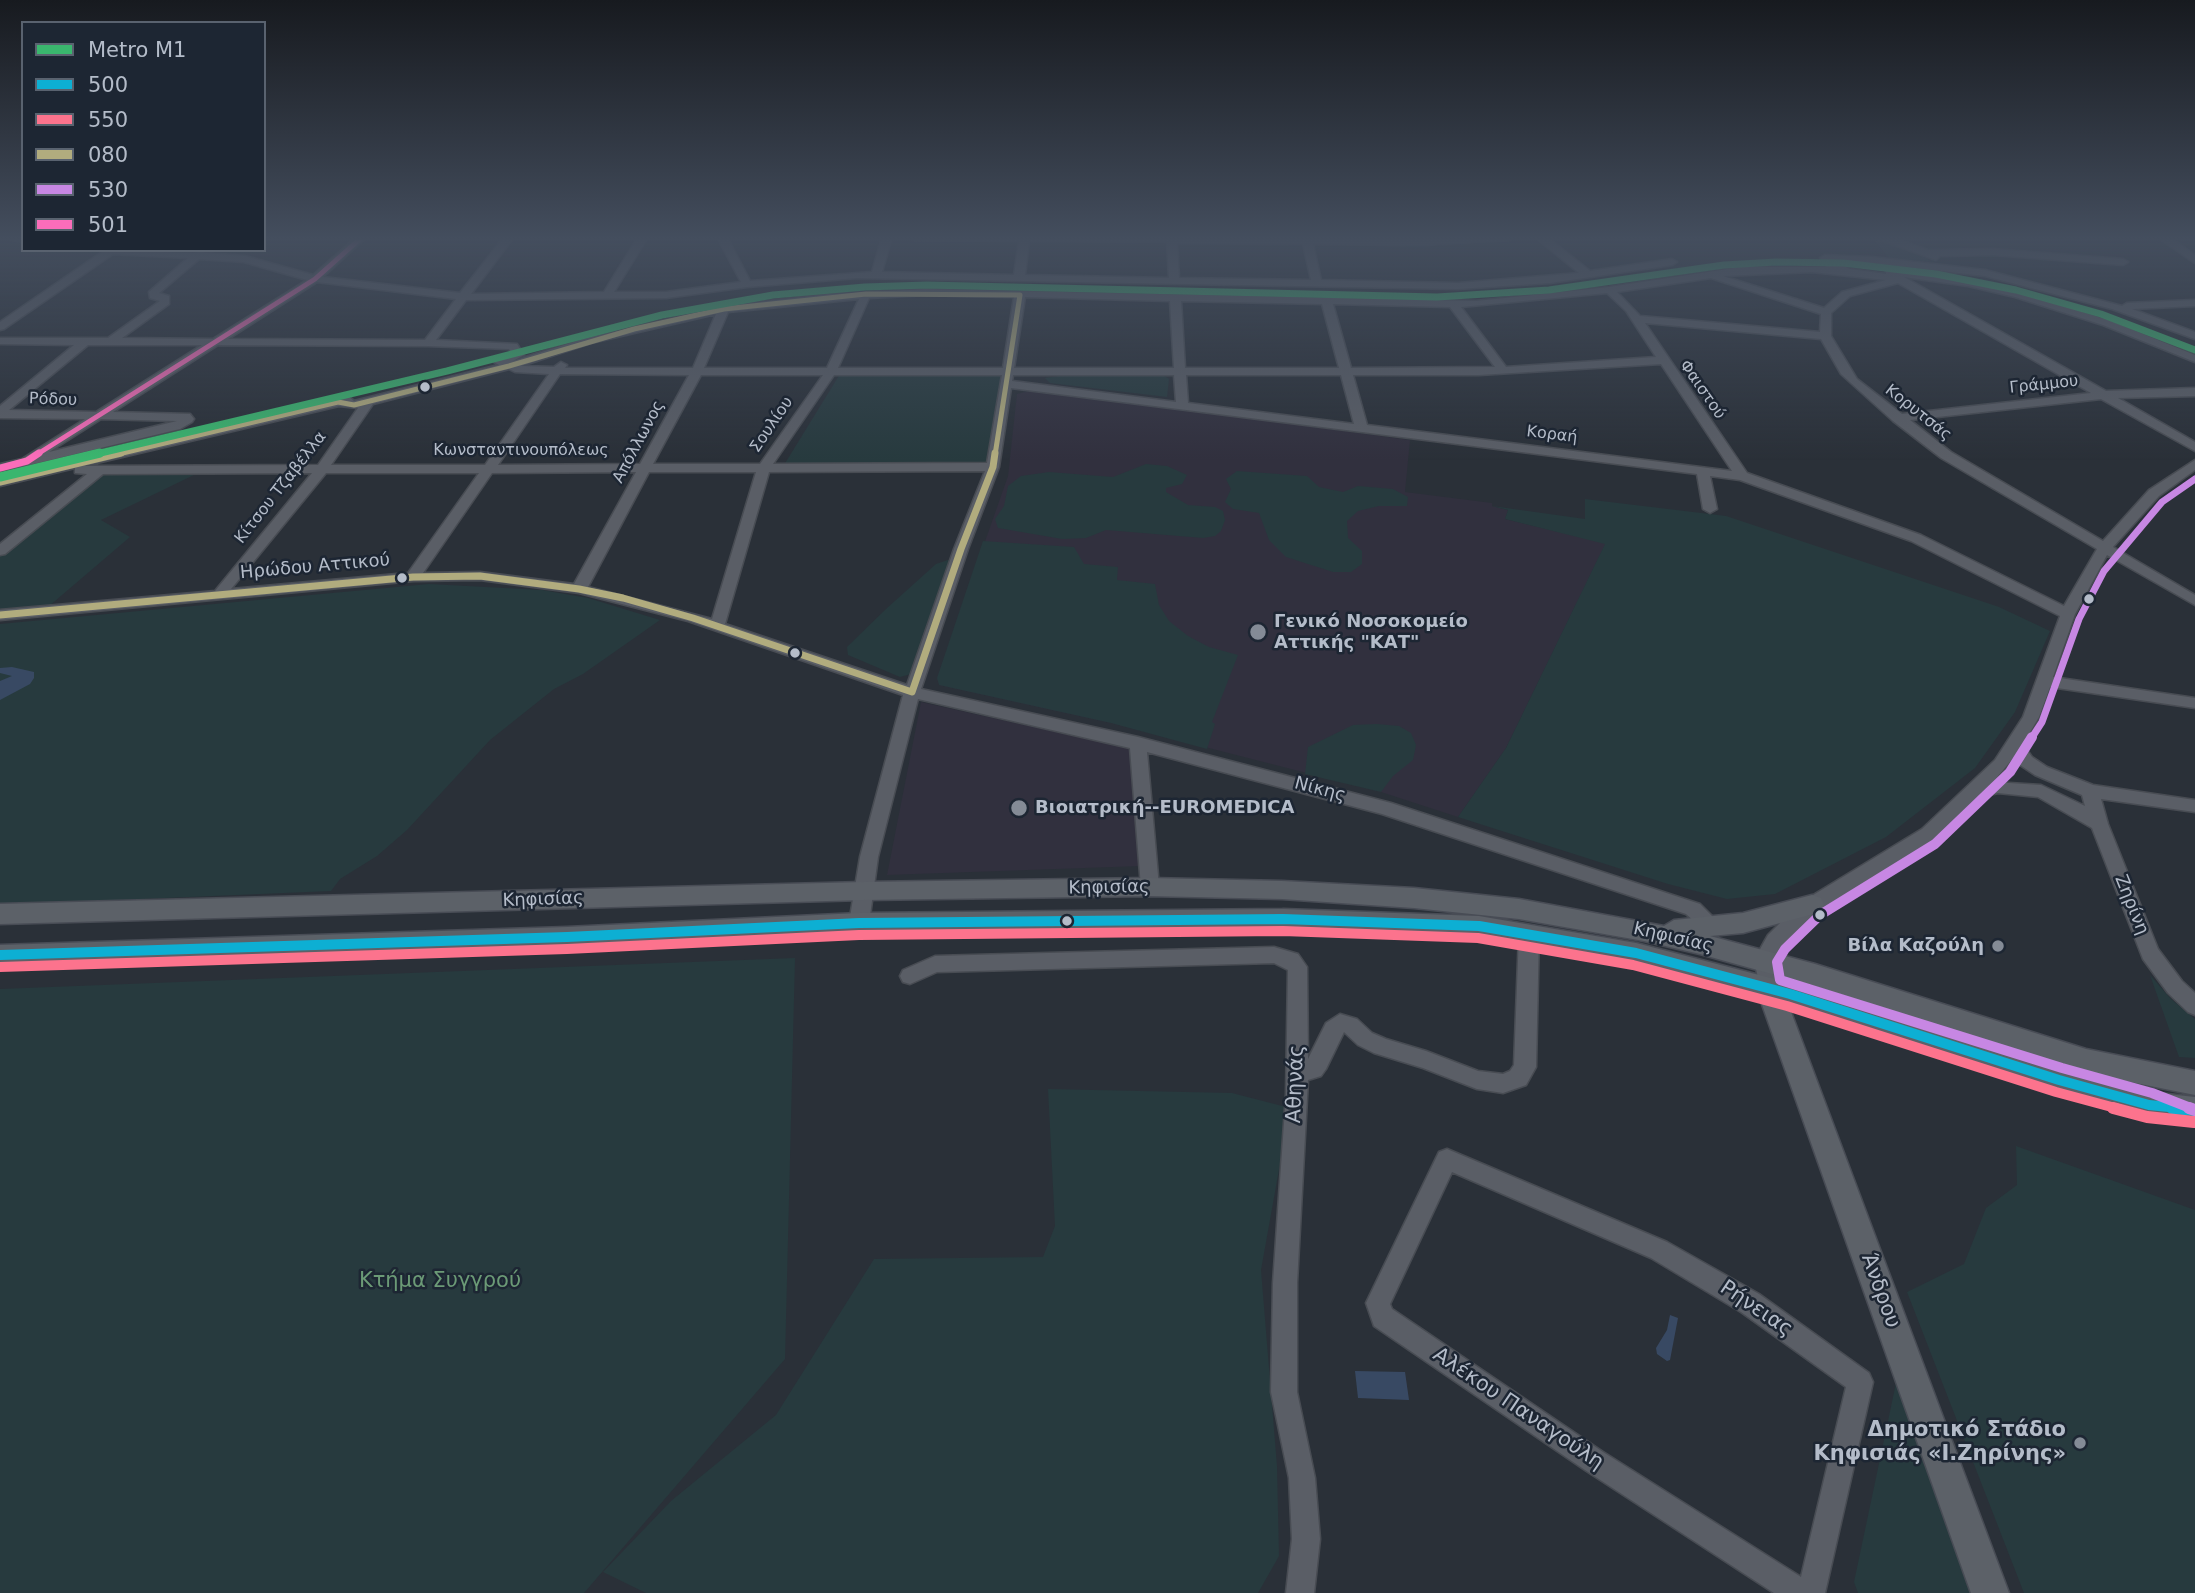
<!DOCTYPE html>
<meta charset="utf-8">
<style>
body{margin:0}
#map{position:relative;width:2195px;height:1593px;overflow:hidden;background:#2a3038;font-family:"DejaVu Sans",sans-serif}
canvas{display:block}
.legend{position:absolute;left:21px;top:21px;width:245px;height:231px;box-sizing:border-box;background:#1d2633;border:2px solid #59626f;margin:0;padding:9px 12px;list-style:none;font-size:21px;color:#b4bcc9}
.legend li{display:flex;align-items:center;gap:14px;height:35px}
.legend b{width:35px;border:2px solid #59626f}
</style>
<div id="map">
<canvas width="2195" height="1593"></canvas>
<ul class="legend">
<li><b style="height:9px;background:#3ab66e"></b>Metro Μ1</li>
<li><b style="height:9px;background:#0dafd3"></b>500</li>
<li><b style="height:9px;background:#fc738d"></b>550</li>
<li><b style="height:9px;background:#b1ac7e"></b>080</li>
<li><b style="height:9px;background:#c787e3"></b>530</li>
<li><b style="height:9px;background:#fb6dba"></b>501</li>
</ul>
</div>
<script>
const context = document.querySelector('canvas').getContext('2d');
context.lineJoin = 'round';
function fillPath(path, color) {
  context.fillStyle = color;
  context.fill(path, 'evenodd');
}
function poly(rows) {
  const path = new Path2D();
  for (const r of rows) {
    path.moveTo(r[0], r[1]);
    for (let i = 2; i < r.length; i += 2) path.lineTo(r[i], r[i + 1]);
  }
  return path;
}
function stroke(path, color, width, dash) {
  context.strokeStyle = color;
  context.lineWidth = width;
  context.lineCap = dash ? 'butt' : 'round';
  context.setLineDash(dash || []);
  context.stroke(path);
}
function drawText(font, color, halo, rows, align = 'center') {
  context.font = font + ' "DejaVu Sans",sans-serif';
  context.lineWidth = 5;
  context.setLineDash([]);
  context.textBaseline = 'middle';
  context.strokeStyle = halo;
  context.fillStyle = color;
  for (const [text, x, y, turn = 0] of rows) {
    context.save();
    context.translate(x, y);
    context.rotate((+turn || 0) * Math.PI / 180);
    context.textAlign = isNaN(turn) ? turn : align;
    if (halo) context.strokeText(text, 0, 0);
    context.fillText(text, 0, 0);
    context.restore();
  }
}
const medical = poly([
 [1037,389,1410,440,1405,492,1492,503,1492,506,1508,510,1505,519,1606,543,1506,748,1458,817,1381,792,1111,723,939,685,937,678,1008,476,1017,394],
 [921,702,1137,750,1141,866,887,875]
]);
const green = poly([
 [1874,240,1903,247,1934,262,1889,259],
 [840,374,1001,376,987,464,784,465],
 [1163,375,1169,379,1167,397,1050,383,1045,378,1058,376],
 [1146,464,1167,466,1187,475,1182,484,1166,488,1166,492,1188,505,1215,507,1223,511,1225,520,1221,531,1215,536,1203,538,1106,530,1086,538,1062,539,998,528,995,519,1004,506,1008,486,1021,476,1049,472,1113,477],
 [1237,471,1307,476,1319,487,1343,492,1358,486,1393,489,1408,497,1407,506,1379,506,1358,511,1347,521,1348,538,1362,551,1362,564,1351,572,1333,572,1286,557,1269,540,1259,513,1233,509,1225,502,1231,489,1226,479],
 [97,473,198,473,101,520,130,537,48,607,0,611,0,552],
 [1585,499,1726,516,1999,607,2050,631,2015,712,1975,768,1886,837,1775,894,1727,899,1668,884,1458,817,1506,748,1605,544,1505,519,1508,510,1492,506,1585,519],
 [983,541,1074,547,1084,564,1118,567,1117,580,1155,584,1159,605,1169,621,1188,636,1209,647,1238,655,1212,722,1215,724,1207,749,1111,723,939,685,937,678],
 [948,560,954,562,911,674,900,677,848,655,847,647,886,609,936,564],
 [429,584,542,590,588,598,660,620,583,674,554,689,490,740,407,830,377,856,340,879,331,891,0,905,0,624],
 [1377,724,1399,726,1411,733,1416,745,1413,760,1393,776,1381,792,1305,774,1308,747,1353,725],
 [795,958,785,1359,584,1593,0,1593,0,989],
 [2150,975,2171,999,2195,1019,2195,1058,2179,1057],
 [1048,1089,1232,1093,1290,1108,1261,1270,1277,1466,1279,1556,1258,1593,646,1593,603,1572,671,1501,776,1415,874,1259,1043,1257,1055,1226],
 [2016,1146,2195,1210,2195,1593,2024,1593,1907,1292,1964,1264,1986,1208,2017,1185],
 [1896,1383,1970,1593,1858,1593,1854,1582]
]);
const water = poly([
 [12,667,34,672,34,678,30,684,0,700,0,681,12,676,0,673,0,668],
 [1670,1315,1678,1318,1670,1360,1667,1361,1657,1354,1656,1348,1667,1330],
 [1355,1371,1405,1372,1409,1400,1358,1398]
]);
const minor = poly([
 [6,237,23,237,23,242,8,239,6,237],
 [356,237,367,237,323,277,460,293,504,237,514,237,471,294,604,292,638,237,648,237,614,292,666,292,741,282,717,237,727,237,750,281,872,272,882,237,892,237,882,272,1014,275,1019,241,913,240,908,237,1514,237,1509,240,1423,245,1313,244,1321,280,1458,283,1579,273,1535,237,1547,237,1590,271,1672,259,1677,262,1672,265,1550,283,1458,289,857,278,747,287,666,298,466,300,436,340,517,344,524,355,513,361,583,339,724,306,829,294,925,289,1476,301,1609,287,1741,267,1826,267,1820,258,1825,255,1872,257,1985,270,2122,306,2127,303,2195,300,2195,306,2132,309,2195,332,2195,339,2112,309,1985,276,1872,263,1832,261,1850,269,1886,274,1886,270,1890,269,1968,280,2022,293,2111,321,2195,355,2195,362,2103,325,2015,297,1968,286,1904,277,2106,391,2195,388,2195,396,2118,398,2195,442,2195,451,2101,399,1910,420,1951,452,2103,541,2149,490,2195,460,2195,470,2159,496,2113,547,2195,595,2195,605,2107,555,2075,614,2053,677,2195,698,2195,708,2050,687,2039,717,2023,744,2032,757,2047,767,2093,785,2195,800,2195,812,2101,799,2108,824,2158,949,2182,981,2195,993,2195,1015,2188,1012,2168,993,2143,959,2092,828,2038,797,1998,793,1976,798,1934,839,1819,910,1782,947,1774,960,1779,989,1776,995,1769,997,1762,995,1754,960,1768,935,1783,920,1805,900,1922,829,1995,760,2023,717,2060,616,1911,541,1740,480,1710,476,1717,509,1710,513,1703,509,1697,474,1011,388,999,467,968,549,921,689,1138,737,1391,803,1700,904,1714,918,1711,930,1700,937,1693,934,1690,929,1694,921,1686,914,1382,814,1147,752,1159,887,1157,892,1150,894,1143,892,1141,887,1130,748,918,699,878,857,869,923,866,928,859,931,852,928,849,923,860,857,903,695,688,621,579,593,480,580,413,581,0,620,0,610,215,591,312,473,103,474,5,554,0,555,0,544,87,474,75,473,75,468,0,486,0,478,338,398,348,396,354,401,499,365,494,362,496,360,512,354,509,349,428,346,218,345,113,412,190,414,194,419,192,422,180,429,0,472,0,464,22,459,85,419,0,418,0,406,74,345,0,344,0,338,108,338,160,301,150,298,149,292,188,258,113,254,4,329,0,330,0,322,102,252,100,250,194,253,205,250,205,253,245,256,313,275,356,237],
 [1029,241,1167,242,1169,278,1025,275,1029,241],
 [1177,243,1303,244,1311,280,1179,278,1177,243],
 [199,259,244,262,307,280,213,339,122,338,169,304,169,296,159,293,199,259],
 [1812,272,1886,280,1842,292,1824,308,1723,276,1812,272],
 [1711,278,1821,314,1820,332,1640,316,1617,292,1711,278],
 [317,282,456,299,425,340,228,339,317,282],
 [1898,283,2091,393,1902,414,1857,379,1831,336,1831,313,1850,296,1898,283],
 [1607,293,1626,311,1656,357,1506,367,1461,307,1607,293],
 [925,295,1014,297,1003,368,838,368,869,298,925,295],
 [1025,297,1170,301,1174,368,1014,368,1025,297],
 [859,299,827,368,704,368,728,312,859,299],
 [1181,301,1322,304,1339,368,1185,368,1181,301],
 [1333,304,1450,307,1495,367,1351,368,1333,304],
 [716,314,693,368,565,368,567,365,561,362,554,367,521,366,591,343,716,314],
 [1645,323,1821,339,1841,374,1893,421,1941,458,2097,549,2064,606,1921,535,1747,473,1645,323],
 [88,345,202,345,96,412,9,410,88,345],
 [1661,364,1732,471,1367,425,1353,375,1479,375,1661,364],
 [509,369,515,372,549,374,485,465,331,465,373,404,509,369],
 [560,374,689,375,640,464,498,465,560,374],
 [701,375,823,375,760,464,653,464,701,375],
 [834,375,1002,375,987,463,773,464,834,375],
 [1013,375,1174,375,1176,402,1012,381,1013,375],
 [1186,375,1341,375,1354,424,1188,403,1186,375],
 [339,406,358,408,318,465,84,466,339,406],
 [101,419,177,421,49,452,101,419],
 [985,471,954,549,907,685,725,624,769,472,985,471],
 [636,472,574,584,480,572,423,573,492,473,636,472],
 [649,472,756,472,712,619,588,587,649,472],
 [326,473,479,473,408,573,231,589,326,473],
 [2014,757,2020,765,2035,775,2082,795,2085,806,2041,785,1993,782,2014,757],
 [1873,237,1891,237,1928,250,1993,249,2123,259,2128,262,2123,265,1993,255,1940,256,1936,260,1873,237],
 [2157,237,2169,237,2195,255,2195,263,2157,237],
 [1529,926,1536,929,1539,934,1536,1067,1526,1085,1503,1093,1477,1089,1423,1068,1374,1053,1358,1045,1344,1032,1326,1069,1321,1076,1308,1080,1297,1283,1297,1392,1315,1478,1320,1539,1314,1593,1286,1593,1292,1539,1289,1478,1271,1392,1273,1283,1286,1094,1288,970,1274,963,937,972,910,984,903,982,900,976,903,970,935,956,1274,947,1298,954,1307,967,1308,1059,1326,1023,1340,1014,1357,1019,1372,1033,1386,1039,1426,1051,1478,1071,1503,1074,1510,1071,1514,1065,1519,934,1522,929,1529,926],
 [1447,1149,1667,1242,1759,1294,1869,1373,1873,1382,1825,1593,1774,1593,1585,1470,1374,1326,1366,1303,1439,1152,1447,1149],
 [1452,1172,1651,1258,1741,1312,1846,1387,1801,1577,1603,1452,1392,1309,1390,1304,1452,1172]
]);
const major = poly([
 [1150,878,1282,881,1414,888,1519,899,1664,926,1674,920,1743,913,1812,895,1821,898,1824,905,1821,912,1743,933,1710,936,1815,964,2086,1049,2195,1071,2195,1095,2086,1073,1815,986,1700,954,1644,941,1519,919,1414,908,1282,899,1150,896,864,900,0,924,0,904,864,882,1150,878],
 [1283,909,1479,916,1636,943,1790,983,2059,1068,2149,1092,2195,1097,2195,1123,2149,1118,2059,1092,1788,1004,2009,1593,1971,1593,1759,996,1636,963,1479,936,1283,929,859,933,567,947,0,965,0,945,567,927,859,913,1283,909]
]);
const bus1Far1 = poly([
 [0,955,567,937,859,923,1283,919,1479,926,1636,953,1790,994,2059,1080,2149,1105,2189,1109]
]);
const bus1 = poly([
 [2172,1108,2195,1110]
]);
const bus2Far1 = poly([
 [0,967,567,949,859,935,1283,931,1478,938,1633,965,1787,1006,2056,1092,2119,1109]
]);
const bus2 = poly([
 [2113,1108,2147,1117,2194,1122]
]);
const bus3Far1 = poly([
 [114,455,338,402,354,405,509,366,634,329,724,309,866,294,1020,295,995,455]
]);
const bus3 = poly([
 [0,482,121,453],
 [0,615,413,577,480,576,579,589,623,598,693,618,912,692,961,549,993,467,995,453]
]);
const bus4Far2 = poly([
 [2031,739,2042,722,2079,619,2104,571,2162,502,2195,479]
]);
const bus4Far1 = poly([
 [2032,737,2010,772,1935,844,1820,915,1785,949,1777,962,1780,980,2062,1068,2152,1093,2193,1109]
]);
const bus4 = poly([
 [2189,1108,2195,1110]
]);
const bus5Far1 = poly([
 [36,455,315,279,362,237]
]);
const bus5 = poly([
 [0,468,27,461,39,453]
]);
const metro1Far1 = poly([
 [92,455,447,371,662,315,773,295,865,287,927,285,1437,297,1549,290,1724,265,1776,262,1843,263,1936,274,2016,290,2101,314,2195,350]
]);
const metro1 = poly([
 [0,477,100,453]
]);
const markers = [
 [425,387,6,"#b4bcc9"],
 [402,578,6,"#b4bcc9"],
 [2089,599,6,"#b4bcc9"],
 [1258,632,9,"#848b96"],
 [795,653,6,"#b4bcc9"],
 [1019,808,9,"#848b96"],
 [1820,915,6,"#b4bcc9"],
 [1067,921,6,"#b4bcc9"],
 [1998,946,7,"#848b96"],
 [2080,1443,7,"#848b96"]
];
const farStreetnames = [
 ["Γράμμου",2044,385,-6],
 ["Φαιστού",1702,390,55],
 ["Ρόδου",53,400,2],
 ["Κορυτσάς",1918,413,38],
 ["Σουλίου",772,425,-56],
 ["Κοραή",1552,435,7],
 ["Απόλλωνος",639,442,-62],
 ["Κωνσταντινουπόλεως",521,451],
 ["Κίτσου Τζαβέλλα",281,488,-52]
];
const streetNames = [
 ["Ηρώδου Αττικού",315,567,-5],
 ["Νίκης",1320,790,15],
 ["Κηφισίας",1109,888,-1],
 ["Κηφισίας",543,900,-2],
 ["Ζηρίνη",2131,905,68],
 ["Κηφισίας",1673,938,13]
];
const poiNames = [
 ["Γενικό Νοσοκομείο",1274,622],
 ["Αττικής \"ΚΑΤ\"",1274,643],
 ["Βιοιατρική--EUROMEDICA",1035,808],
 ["Βίλα Καζούλη",1984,946,"right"]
];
const nearStreetnames = [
 ["Αθηνάς",1296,1084,-88],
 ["Άνδρου",1880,1291,70],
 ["Ρήνειας",1756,1309,34],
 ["Αλέκου Παναγούλη",1518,1409,34]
];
const nearParknames = [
 ["Κτήμα Συγγρού",440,1282]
];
const nearPoinames = [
 ["Δημοτικό Στάδιο",2066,1431],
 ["Κηφισιάς «Ι.Ζηρίνης»",2066,1455]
];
fillPath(medical, '#31303e');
fillPath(green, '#273a3e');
fillPath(water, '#384963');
stroke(minor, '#484c53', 3);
stroke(major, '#484c55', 3);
fillPath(minor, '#5a5e66');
fillPath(major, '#5c6168');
stroke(bus1Far1, '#0dafd3', 10);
stroke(bus1, '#0dafd3', 12);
stroke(bus2Far1, '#fc738d', 10);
stroke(bus2, '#fc738d', 12);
stroke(bus3Far1, '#b1ac7e', 5);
stroke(bus3, '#b1ac7e', 7);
stroke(bus4Far2, '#c787e3', 7);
stroke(bus4Far1, '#c787e3', 10);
stroke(bus4, '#c787e3', 12);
stroke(bus5Far1, '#fb6dba', 5);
stroke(bus5, '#fb6dba', 7);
stroke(metro1Far1, '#3ab66e', 7);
stroke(metro1, '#3ab66e', 9);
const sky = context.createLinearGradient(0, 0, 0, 460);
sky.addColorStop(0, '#171a1f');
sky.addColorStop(0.52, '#444e5e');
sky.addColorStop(1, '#444e5e00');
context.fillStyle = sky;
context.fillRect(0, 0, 2195, 460);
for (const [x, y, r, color] of markers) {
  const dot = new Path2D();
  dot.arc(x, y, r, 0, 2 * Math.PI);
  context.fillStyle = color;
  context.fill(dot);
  stroke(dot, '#1d2633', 2.5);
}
drawText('16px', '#b4bcc9', '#1d2633', farStreetnames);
drawText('18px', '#b4bcc9', '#1d2633', streetNames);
drawText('bold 18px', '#b4bcc9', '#1d2633', poiNames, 'left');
drawText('21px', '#b4bcc9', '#1d2633', nearStreetnames);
drawText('21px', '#6b9a76', '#1d2633', nearParknames);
drawText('bold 21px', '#b4bcc9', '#1d2633', nearPoinames, 'right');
</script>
